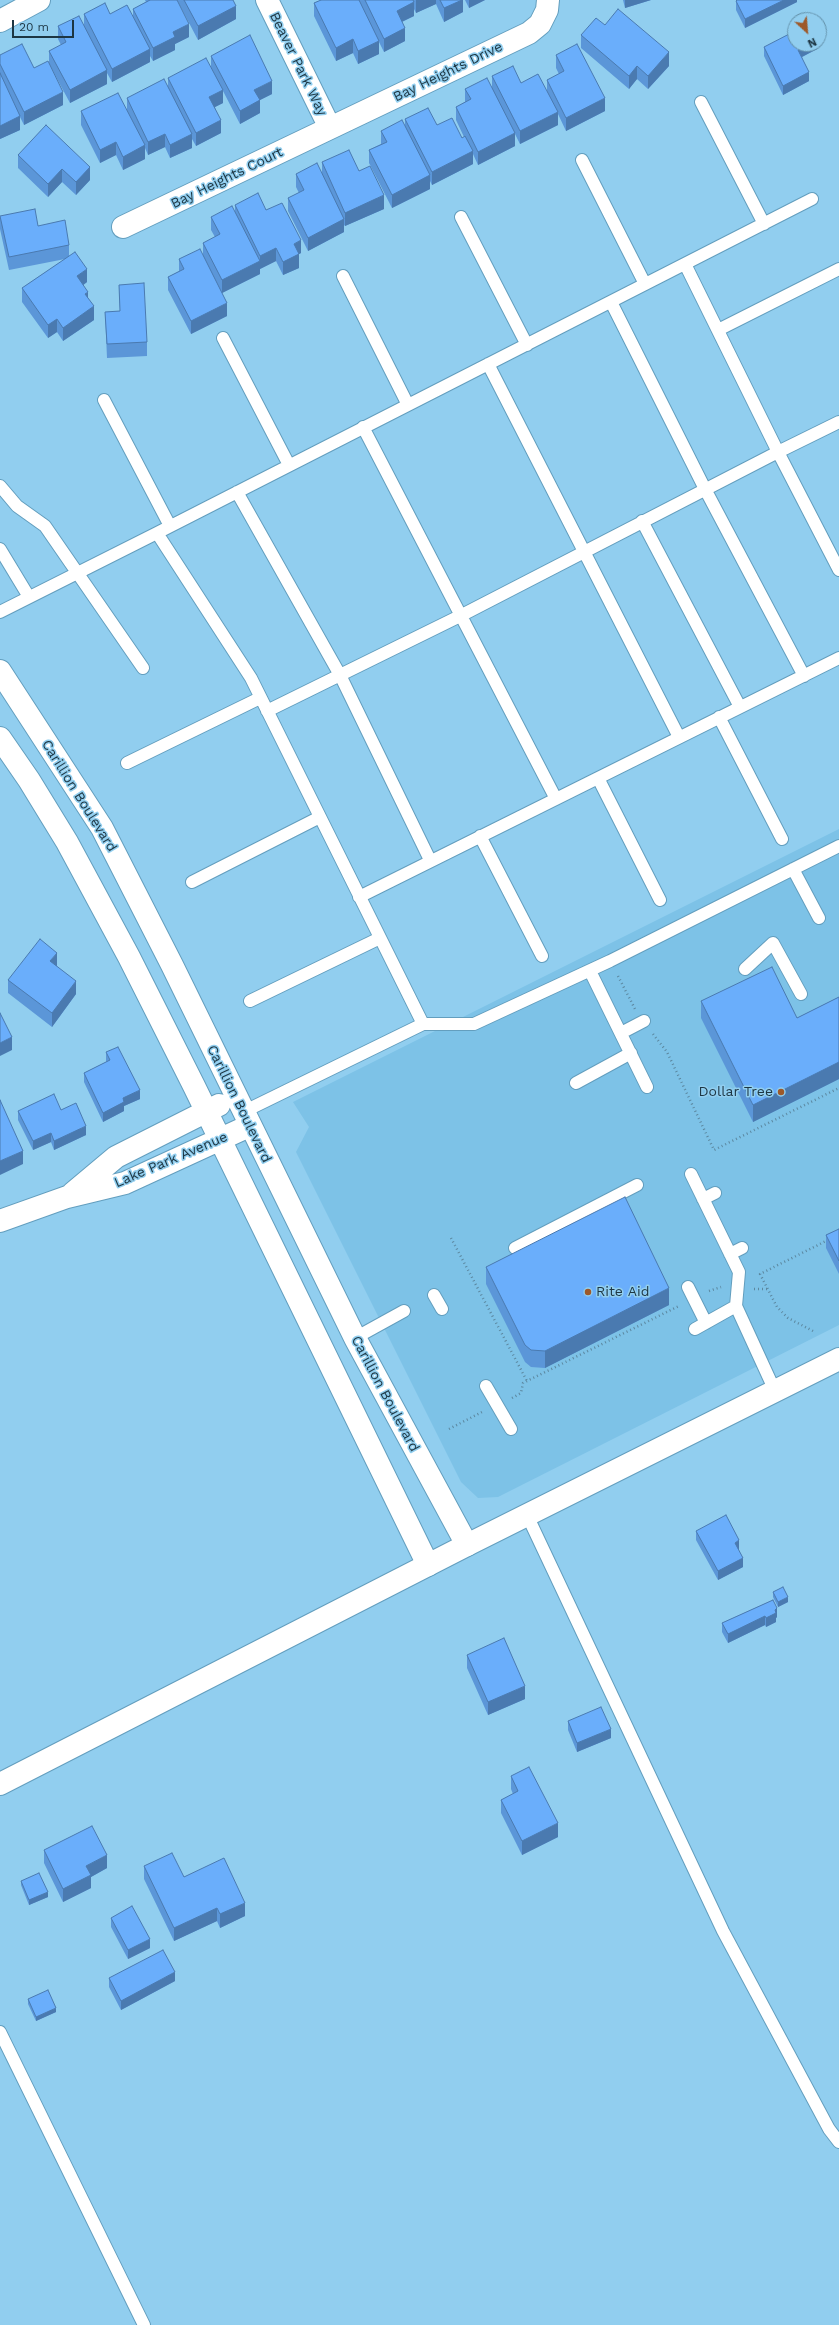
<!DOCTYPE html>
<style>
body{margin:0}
#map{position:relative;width:839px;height:2325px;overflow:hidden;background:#91ceef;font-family:"Work Sans",sans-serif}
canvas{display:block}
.north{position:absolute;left:787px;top:12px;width:40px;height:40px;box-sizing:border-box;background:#91ceef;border:1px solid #6391aa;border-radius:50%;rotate:154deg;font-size:11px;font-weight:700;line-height:16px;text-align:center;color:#1d3643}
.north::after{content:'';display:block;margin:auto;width:14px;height:18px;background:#9d592a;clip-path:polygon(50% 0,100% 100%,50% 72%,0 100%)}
.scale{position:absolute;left:12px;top:20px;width:62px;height:18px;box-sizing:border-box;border:2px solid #1d3643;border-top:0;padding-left:5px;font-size:12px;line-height:14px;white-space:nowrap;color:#1d3643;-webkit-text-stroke:3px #91ceef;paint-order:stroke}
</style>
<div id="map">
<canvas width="839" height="2325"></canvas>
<div class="north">N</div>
<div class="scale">20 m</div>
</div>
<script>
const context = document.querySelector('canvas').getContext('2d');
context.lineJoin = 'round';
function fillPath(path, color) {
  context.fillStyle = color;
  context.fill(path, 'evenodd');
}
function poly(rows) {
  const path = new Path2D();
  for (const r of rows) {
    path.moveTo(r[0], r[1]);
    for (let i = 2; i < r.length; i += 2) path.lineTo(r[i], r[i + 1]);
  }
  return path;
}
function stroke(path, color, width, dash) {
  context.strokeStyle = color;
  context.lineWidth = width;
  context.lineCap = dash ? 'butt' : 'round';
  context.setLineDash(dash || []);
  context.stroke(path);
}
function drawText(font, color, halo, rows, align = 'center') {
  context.font = font + ' "Work Sans",sans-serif';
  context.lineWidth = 3;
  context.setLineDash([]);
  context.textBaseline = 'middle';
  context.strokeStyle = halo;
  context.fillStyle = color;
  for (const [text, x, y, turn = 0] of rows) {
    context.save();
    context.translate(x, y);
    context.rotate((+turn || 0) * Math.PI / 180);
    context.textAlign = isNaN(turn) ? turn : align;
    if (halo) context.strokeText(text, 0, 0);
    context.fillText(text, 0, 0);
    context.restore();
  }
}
const built = poly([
 [839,829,839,1325,498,1497,478,1498,461,1482,296,1152,309,1127,293,1102]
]);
const path = poly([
 [618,976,635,1009],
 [653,1034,667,1052,714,1150,839,1088],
 [451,1238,527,1381],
 [754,1289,767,1289],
 [709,1291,721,1287],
 [813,1331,788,1318,777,1307,760,1274,828,1240],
 [512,1398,521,1393,523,1383,679,1306],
 [449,1429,482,1412]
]);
const lane = poly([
 [701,102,764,224],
 [582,160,645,284],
 [461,217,527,345],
 [343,276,408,405],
 [611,302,705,489,804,676],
 [718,330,839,269],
 [223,338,289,465],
 [488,364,679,737],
 [104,400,170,526],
 [839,422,778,452,839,570],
 [363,427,556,799],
 [0,486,17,506,45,526,143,668],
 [237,492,340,675,430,860],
 [642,521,740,707],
 [157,533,812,199],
 [0,549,29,597],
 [0,612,157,533,251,678,423,1024],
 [267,711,462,615,778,452,685,264],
 [719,717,782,839],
 [127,763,260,698],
 [598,778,660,900],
 [480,836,542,956],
 [793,869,819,918],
 [192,882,320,817],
 [359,897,839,658],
 [745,969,773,943,801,994],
 [590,971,647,1087],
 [250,1001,380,938],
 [621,1033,644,1021],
 [576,1083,631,1053],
 [243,1112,423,1024,474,1024,610,961,839,846],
 [691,1174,739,1272,736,1306,775,1391],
 [703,1199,715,1193],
 [515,1248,637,1185],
 [730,1254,742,1248],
 [688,1287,706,1323],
 [434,1295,442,1309],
 [695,1329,736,1306],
 [355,1338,404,1311],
 [486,1386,511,1429],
 [527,1515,723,1931,829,2129,839,2142],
 [0,2032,144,2325]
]);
const street = poly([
 [267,0,330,128],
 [0,21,39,0],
 [123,227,529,33,540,24,547,10,548,0],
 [0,671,102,828,172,965,355,1338,467,1545],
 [0,738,29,780,67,842,129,957,194,1086,428,1565],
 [73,1193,116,1157,219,1105],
 [0,1221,67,1197,125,1183,249,1126]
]);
const secondary = poly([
 [0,1784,467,1545,839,1359]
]);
const wall = poly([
 [145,0,177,0,189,37,175,44,175,50,153,61,150,56,150,62,112,82,107,73,107,84,70,103,49,64,49,51,61,45,58,39,58,26,84,25,84,14,110,14,133,15,133,9,146,2],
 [177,0,233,0,236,19,198,40],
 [321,0,463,0,463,12,444,22,436,4,416,13,414,9,414,16,402,22,405,41,384,52,379,42,379,54,358,64,353,53,336,61,314,16,314,3],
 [465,0,485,0,469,8],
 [623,0,651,0,625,8],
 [797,0,797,2,745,28,736,10,736,1],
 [605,25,669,66,648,89,637,79,629,89,581,48,581,35],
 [817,44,817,49,802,57,809,81,783,95,764,56,764,47],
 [0,55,34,68,63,105,24,125,20,117,20,130,0,139],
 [556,55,605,111,566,131,558,114,558,125,520,144,515,134,515,146,478,165,473,154,473,164,432,185,430,181,430,189,392,208,369,163,369,150,381,144,381,131,405,126,405,119,437,125,462,138,464,137,456,120,456,107,465,102,465,89,492,88,492,76,521,83,547,91,547,80,559,74,556,68],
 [211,56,272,94,260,100,260,113,240,124,223,91,223,103,215,107,221,133,196,146,192,139,192,148,170,158,165,147,148,155,145,148,145,159,123,170,116,155,100,163,81,125,81,111,127,109,127,98,168,86,168,78,211,68],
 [18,155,90,167,90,180,76,195,62,182,48,197,18,168],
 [322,162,359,171,384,209,345,226,344,225,344,232,308,251,288,211,288,198,299,193,296,187,296,174,322,173],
 [235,205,266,210,301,253,299,254,299,268,283,275,276,261,260,269,260,268,260,274,222,293,227,316,191,334,168,290,168,277,179,271,179,259,203,256,203,243,215,237,211,230,211,217,235,211],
 [0,216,38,226,69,245,69,256,87,282,83,285,88,298,94,320,63,341,57,332,48,338,22,302,22,288,65,259,9,270,0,229],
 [119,285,147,342,147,356,107,358,105,312,120,311],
 [57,966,76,994,52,1027,8,993,8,980],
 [839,997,839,1079,753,1122,701,1018,701,1001,797,1018],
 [106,1052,140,1099,124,1106,124,1111,103,1122,84,1082,84,1073,106,1062],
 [61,1110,86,1135,54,1150,51,1142,33,1150,18,1120,18,1111],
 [839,1229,839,1274,826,1248,826,1235],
 [486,1267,669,1305,545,1368,531,1367,525,1362,486,1284],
 [696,1531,739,1549,738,1550,743,1567,718,1580,696,1540],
 [773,1592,788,1602,778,1607,773,1597],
 [773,1600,777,1617,776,1618,776,1622,766,1627,765,1625,728,1643,722,1632,722,1623],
 [467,1655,525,1699,488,1715,467,1668],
 [568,1721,611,1738,577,1752,568,1730],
 [511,1776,558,1837,522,1855,501,1813,501,1800,513,1794,511,1789],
 [44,1850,107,1868,91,1877,91,1888,63,1902,44,1863],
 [144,1866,184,1877,245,1916,220,1928,217,1921,174,1941,144,1879],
 [21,1881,48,1897,29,1905,21,1885],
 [111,1918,150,1948,128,1959,111,1927],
 [109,1978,175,1981,121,2010,109,1987],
 [28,1999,56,2012,36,2021,28,2004]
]);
const shadedWall = poly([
 [416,0,436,0,436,4,416,13],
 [462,0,463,0,463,12,444,22,444,8],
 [469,0,485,0,469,8],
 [625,0,651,0,625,8],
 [784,0,797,0,797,2,745,28,745,19],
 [414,2,414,16,397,24,397,11],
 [236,6,236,19,198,40,198,26],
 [189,24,189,37,175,44,175,50,153,61,153,48,173,32],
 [405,28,405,41,384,52,384,39],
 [353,39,353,53,336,61,336,48],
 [379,41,379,54,358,64,358,51],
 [810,44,817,44,817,49,798,59,798,50],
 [150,49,150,62,112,82,112,69],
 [669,52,669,66,648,89,648,76],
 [637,66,637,79,629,89,629,76],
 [107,70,107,84,70,103,70,90],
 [809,72,809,81,783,95,783,86],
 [272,81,272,94,254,103,254,90],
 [223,90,223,103,209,110,209,97],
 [63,92,63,105,24,125,24,112],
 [605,98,605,111,566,131,566,118],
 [260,100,260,113,240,124,240,111],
 [558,112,558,125,520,144,520,131],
 [20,116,20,130,0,139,0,126],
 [221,120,221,133,196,146,196,133],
 [515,133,515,146,478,165,478,152],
 [165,134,165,147,148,155,148,142],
 [192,134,192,148,170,158,170,145],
 [116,142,116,155,100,163,100,150],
 [145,145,145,159,123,170,123,157],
 [473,151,473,164,432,185,432,172],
 [90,167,90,180,76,195,76,182],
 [62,169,62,182,48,197,48,184],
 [430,175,430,189,392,208,392,195],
 [384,195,384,209,345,226,345,213],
 [344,219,344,232,308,251,308,238],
 [301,240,301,253,299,254,299,268,283,275,283,262,294,244],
 [276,248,276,261,260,269,260,256],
 [260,261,260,274,222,293,222,280],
 [87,269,87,282,77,290,77,276],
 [88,292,88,305,85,294],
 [227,303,227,316,191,334,191,321],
 [94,306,94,320,63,341,63,328],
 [57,319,57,332,48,338,48,325],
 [57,953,57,966,50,974,50,961],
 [76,981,76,994,52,1027,52,1013],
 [12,1037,12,1050,0,1056,0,1043],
 [839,1062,839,1079,753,1122,753,1105],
 [140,1090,140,1099,124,1106,124,1111,103,1122,103,1113,123,1098],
 [86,1126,86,1135,54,1150,54,1141],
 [51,1133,51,1142,33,1150,33,1141],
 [23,1151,23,1164,0,1175,0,1161],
 [669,1288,669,1305,545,1368,545,1351],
 [739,1540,739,1549,735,1552,735,1543],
 [743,1558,743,1567,718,1580,718,1571],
 [788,1597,788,1602,778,1607,778,1602],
 [777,1608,777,1617,776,1618,776,1622,766,1627,766,1618,775,1610],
 [765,1616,765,1625,728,1643,728,1634],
 [525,1686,525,1699,488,1715,488,1702],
 [611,1729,611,1738,577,1752,577,1743],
 [558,1823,558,1837,522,1855,522,1841],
 [107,1855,107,1868,91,1877,91,1888,63,1902,63,1889,86,1866],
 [48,1892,48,1897,29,1905,29,1900],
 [245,1903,245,1916,220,1928,220,1914],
 [217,1908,217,1921,174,1941,174,1928],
 [150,1939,150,1948,128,1959,128,1950],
 [175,1972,175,1981,121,2010,121,2001],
 [56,2008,56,2012,36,2021,36,2017]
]);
const building = poly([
 [150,0,177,0,189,24,173,32,175,37,153,48,133,9,150,0],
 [184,0,233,0,236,6,198,26,184,0],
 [321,0,359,0,379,41,358,51,353,39,336,48,314,3,321,0],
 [365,0,413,0,414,2,397,11,405,28,384,39,365,0],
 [440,0,462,0,444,8,440,0],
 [737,0,784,0,745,19,736,1,737,0],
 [105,3,110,14,127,5,150,49,112,69,84,14,105,3],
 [618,9,669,52,648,76,637,66,629,76,581,35,596,18,605,25,618,9],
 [79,16,107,70,70,90,49,51,66,42,58,26,79,16],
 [795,31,795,44,810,44,798,50,809,72,783,86,764,47,795,31],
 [250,35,272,81,254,90,260,100,240,111,211,56,250,35],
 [22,44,34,68,48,61,63,92,24,112,0,64,0,55,22,44],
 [577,44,605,98,566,118,547,80,564,71,556,55,577,44],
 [206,58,223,90,209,97,221,120,196,133,168,78,206,58],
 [513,66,521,83,538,74,558,112,520,131,492,76,513,66],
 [0,73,20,116,0,126,0,73],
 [487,78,515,133,478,152,456,107,471,99,465,89,487,78],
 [164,79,192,134,170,145,165,134,148,142,127,98,164,79],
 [118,93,145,145,123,157,116,142,100,150,81,111,118,93],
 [428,108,437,125,452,118,462,138,465,136,473,151,432,172,405,119,428,108],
 [402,120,430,175,392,195,369,150,387,142,381,131,402,120],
 [46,125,90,167,76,182,62,169,48,184,18,155,46,125],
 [349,150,359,171,370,166,384,195,345,213,322,162,349,150],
 [317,163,344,219,308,238,288,198,304,190,296,174,317,163],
 [258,193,266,210,282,203,301,240,294,244,299,254,283,262,276,248,260,256,235,205,258,193],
 [232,206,260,261,222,280,203,243,220,234,211,217,232,206],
 [35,209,38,226,65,220,69,245,9,257,0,216,35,209],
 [200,249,227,303,191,321,168,277,184,269,179,259,200,249],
 [75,252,87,269,77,276,88,292,85,294,94,306,63,328,57,319,48,325,22,288,75,252],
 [144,283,147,342,107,344,105,312,120,311,119,285,144,283],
 [40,939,57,953,50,961,76,981,52,1013,8,980,40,939],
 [772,967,797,1018,839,997,839,1062,753,1105,701,1001,772,967],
 [0,1013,12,1037,0,1043,0,1013],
 [118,1047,140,1090,123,1098,124,1102,103,1113,84,1073,110,1060,106,1052,118,1047],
 [54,1094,61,1110,76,1103,86,1126,54,1141,51,1133,33,1141,18,1111,54,1094],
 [0,1100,23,1151,0,1161,0,1100],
 [625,1197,669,1288,545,1351,531,1350,525,1345,486,1267,625,1197],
 [839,1229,839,1261,826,1235,839,1229],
 [726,1515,739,1540,735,1543,743,1558,718,1571,696,1531,726,1515],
 [783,1587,788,1597,778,1602,773,1592,783,1587],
 [773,1600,777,1608,775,1610,776,1613,766,1618,765,1616,728,1634,722,1623,773,1600],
 [504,1638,525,1686,488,1702,467,1655,504,1638],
 [601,1707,611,1729,577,1743,568,1721,601,1707],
 [529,1767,558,1823,522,1841,501,1800,518,1791,511,1776,529,1767],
 [92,1826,107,1855,86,1866,91,1875,63,1889,44,1850,92,1826],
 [172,1853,184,1877,224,1858,245,1903,220,1914,217,1908,174,1928,144,1866,172,1853],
 [39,1873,48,1892,29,1900,21,1881,39,1873],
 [132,1906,150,1939,128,1950,111,1918,132,1906],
 [163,1950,175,1972,121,2001,109,1978,163,1950],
 [48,1990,56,2008,36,2017,28,1999,48,1990]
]);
const markers = [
 [781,1092,4,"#9d592a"],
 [588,1292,4,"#9d592a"]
];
const streetNames = [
 ["Beaver Park Way",298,64,64],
 ["Bay Heights Drive",448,72,-26],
 ["Bay Heights Court",227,178,-26],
 ["Carillion Boulevard",79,796,58],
 ["Carillion Boulevard",239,1104,64],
 ["Lake Park Avenue",171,1160,-23],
 ["Carillion Boulevard",385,1394,62]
];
const poiNames = [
 ["Dollar Tree",773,1092],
 ["Rite Aid",596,1292,"left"]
];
fillPath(built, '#7dc2e7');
stroke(lane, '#639ebe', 14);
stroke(street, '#639ebe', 24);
stroke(secondary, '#639ebe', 24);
stroke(path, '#5c88a0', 2.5, [1, 3]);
stroke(lane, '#fff', 12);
stroke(street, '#fff', 22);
stroke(secondary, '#fff', 22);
fillPath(wall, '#5b96d8');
fillPath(shadedWall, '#4a7ab0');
fillPath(building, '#6aaefb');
stroke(building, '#4a7ab0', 1);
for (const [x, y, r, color] of markers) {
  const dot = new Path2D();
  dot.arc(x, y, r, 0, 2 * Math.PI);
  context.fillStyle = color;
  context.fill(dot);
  stroke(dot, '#91ceef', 1.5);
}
drawText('14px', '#1d3643', '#91ceef', streetNames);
drawText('14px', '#1d3643', '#91ceef', poiNames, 'right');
</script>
